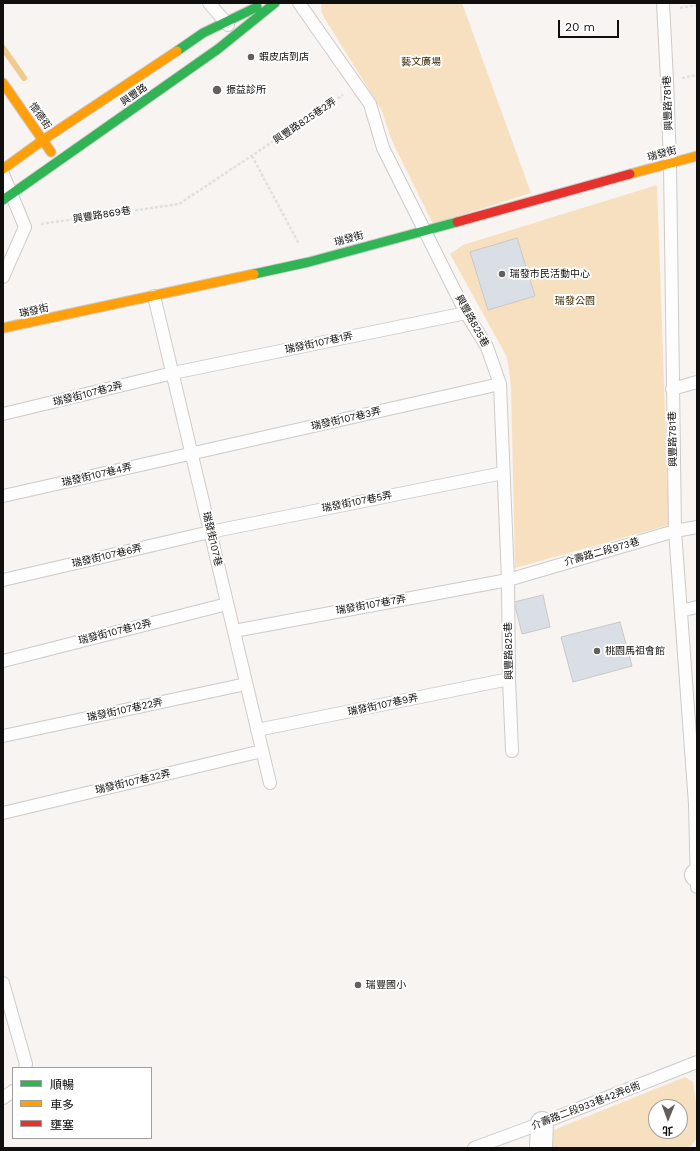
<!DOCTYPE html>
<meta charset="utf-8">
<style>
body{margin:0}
#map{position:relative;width:700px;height:1151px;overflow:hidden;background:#f7f4f1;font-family:"Work Sans","Noto Sans TC",sans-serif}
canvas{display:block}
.frame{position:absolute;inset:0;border:4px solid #110f0d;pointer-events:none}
.legend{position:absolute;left:12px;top:1067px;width:140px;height:72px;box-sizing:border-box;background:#fff;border:1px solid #a09f9e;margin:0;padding:5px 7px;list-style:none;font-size:12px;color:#110f0d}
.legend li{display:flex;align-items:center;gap:8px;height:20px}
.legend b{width:20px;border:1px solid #a09f9e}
.north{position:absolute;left:648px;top:1099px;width:40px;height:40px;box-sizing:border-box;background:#fff;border:1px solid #a09f9e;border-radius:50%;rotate:181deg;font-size:11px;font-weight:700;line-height:16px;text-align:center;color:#110f0d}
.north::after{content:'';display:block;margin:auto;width:14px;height:18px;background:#625f5d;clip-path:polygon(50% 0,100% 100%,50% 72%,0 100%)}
.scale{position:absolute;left:558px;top:20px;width:61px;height:18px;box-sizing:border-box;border:2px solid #110f0d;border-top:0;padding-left:5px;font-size:12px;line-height:14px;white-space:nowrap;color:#110f0d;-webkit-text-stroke:3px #fff;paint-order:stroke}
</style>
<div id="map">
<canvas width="700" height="1151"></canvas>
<div class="frame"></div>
<ul class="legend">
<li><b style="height:5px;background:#30b455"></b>順暢</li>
<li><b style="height:5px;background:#ff9f0a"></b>車多</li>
<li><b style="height:5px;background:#e5322d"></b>壅塞</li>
</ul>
<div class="north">北</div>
<div class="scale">20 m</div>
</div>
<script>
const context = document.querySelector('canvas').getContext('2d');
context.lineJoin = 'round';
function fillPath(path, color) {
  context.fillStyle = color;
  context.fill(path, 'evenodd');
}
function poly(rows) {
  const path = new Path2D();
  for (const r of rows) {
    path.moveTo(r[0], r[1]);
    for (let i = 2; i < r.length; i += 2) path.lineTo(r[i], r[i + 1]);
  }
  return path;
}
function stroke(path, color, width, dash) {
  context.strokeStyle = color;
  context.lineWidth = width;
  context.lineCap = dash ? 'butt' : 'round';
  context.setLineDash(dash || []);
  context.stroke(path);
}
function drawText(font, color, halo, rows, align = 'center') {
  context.font = font + ' "Work Sans","Noto Sans TC",sans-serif';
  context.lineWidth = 4;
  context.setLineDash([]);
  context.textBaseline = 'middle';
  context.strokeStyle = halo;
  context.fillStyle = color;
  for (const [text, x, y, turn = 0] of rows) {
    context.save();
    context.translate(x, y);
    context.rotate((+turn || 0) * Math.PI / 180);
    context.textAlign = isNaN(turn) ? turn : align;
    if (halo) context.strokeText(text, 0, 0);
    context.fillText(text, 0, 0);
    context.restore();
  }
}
const green = poly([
 [321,3,462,3,531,193,433,224,392,141,381,109,322,14],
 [657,185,669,525,515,568,511,386,507,357,450,254,463,245],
 [685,1077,693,1082,697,1109,697,1138,689,1148,551,1148,551,1132,561,1127],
 [656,1107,680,1107,680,1131,656,1131]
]);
const stream = poly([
 [3,48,24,78]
]);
const building = poly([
 [517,238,535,296,488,310,470,252,517,238],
 [543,595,550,627,522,634,514,602,543,595],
 [620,622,632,666,573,682,561,637,620,622]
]);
const path = poly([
 [680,8,697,5],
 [682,78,697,75],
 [252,156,299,244],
 [41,224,179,204,343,95]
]);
const lane = poly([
 [209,3,228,25],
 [299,3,370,104,383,148,466,313,487,347,500,384,508,580,509,679,512,751],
 [663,3,667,80,670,163,675,531,695,804,697,887],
 [3,174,25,227,3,277],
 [154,296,270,783],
 [672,389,697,382],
 [3,414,173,373,466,313],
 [3,496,500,384],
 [3,580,210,532,503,473],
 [681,611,697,607],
 [234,631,508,580,675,531,697,527],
 [3,661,227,604],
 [257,730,509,679],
 [3,736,246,684],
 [3,813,262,751],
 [3,983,26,1064,25,1068],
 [3,1098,13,1091],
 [474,1148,542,1123,697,1062]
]);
const street = poly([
 [696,875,697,875],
 [541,1148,542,1123]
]);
const fast = poly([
 [177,51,203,33,257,7],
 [3,200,218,49,275,3],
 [254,274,309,262,457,222]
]);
const slow = poly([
 [3,83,51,152],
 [3,169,43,140,177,51],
 [630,174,697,156],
 [3,328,254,274]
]);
const jam = poly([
 [457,222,630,174]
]);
const markers = [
 [251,57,4,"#625f5d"],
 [217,90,5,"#625f5d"],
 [502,274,4,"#625f5d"],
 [597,651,4,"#625f5d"],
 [358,985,4,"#625f5d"]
];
const poiNames = [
 ["蝦皮店到店",259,57],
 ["振益診所",226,90],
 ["瑞發市民活動中心",510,274],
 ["桃園馬祖會館",605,651],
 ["瑞豐國小",366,985]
];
const parkNames = [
 ["藝文廣場",421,62],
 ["瑞發公園",575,301]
];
const streetNames = [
 ["興豐路",134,95,-35],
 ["興豐路781巷",668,103,-92],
 ["懷德街",40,116,55],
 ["興豐路825巷2弄",305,121,-34],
 ["瑞發街",662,154,-15],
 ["興豐路869巷",102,215,-9],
 ["瑞發街",349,239,-15],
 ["瑞發街",34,311,-12],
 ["興豐路825巷",472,321,61],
 ["瑞發街107巷1弄",319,343,-12],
 ["瑞發街107巷2弄",88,394,-14],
 ["瑞發街107巷3弄",346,419,-13],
 ["興豐路781巷",673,439,-91],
 ["瑞發街107巷4弄",97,475,-13],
 ["瑞發街107巷5弄",357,502,-11],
 ["瑞發街107巷",212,539,77],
 ["介壽路二段973巷",602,552,-16],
 ["瑞發街107巷6弄",107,556,-13],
 ["瑞發街107巷7弄",371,605,-10],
 ["瑞發街107巷12弄",115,632,-14],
 ["興豐路825巷",509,651,-91],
 ["瑞發街107巷9弄",383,705,-12],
 ["瑞發街107巷22弄",125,710,-12],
 ["瑞發街107巷32弄",133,782,-13],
 ["介壽路二段933巷42弄6衖",586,1106,-21]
];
fillPath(green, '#f6e0bf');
stroke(stream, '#f0ca8e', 6);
fillPath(building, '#dadfe6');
stroke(building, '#c9c8c8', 1);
stroke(lane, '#cdcac8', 14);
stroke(street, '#cdcac8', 24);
stroke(fast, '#cdcac8', 11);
stroke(slow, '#cdcac8', 11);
stroke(jam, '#cdcac8', 11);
stroke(path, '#e0e0de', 2.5, [3, 2]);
stroke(lane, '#fefdfd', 12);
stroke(street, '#fefdfd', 22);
stroke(fast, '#30b455', 9);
stroke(slow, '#ff9f0a', 9);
stroke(jam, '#e5322d', 9);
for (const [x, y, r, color] of markers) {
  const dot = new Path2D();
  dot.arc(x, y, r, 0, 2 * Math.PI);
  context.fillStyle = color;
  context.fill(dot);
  stroke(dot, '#fff', 1.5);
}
drawText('10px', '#110f0d', '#fff', poiNames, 'left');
drawText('10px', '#3e2903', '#fff', parkNames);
drawText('10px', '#110f0d', '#fff', streetNames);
</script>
